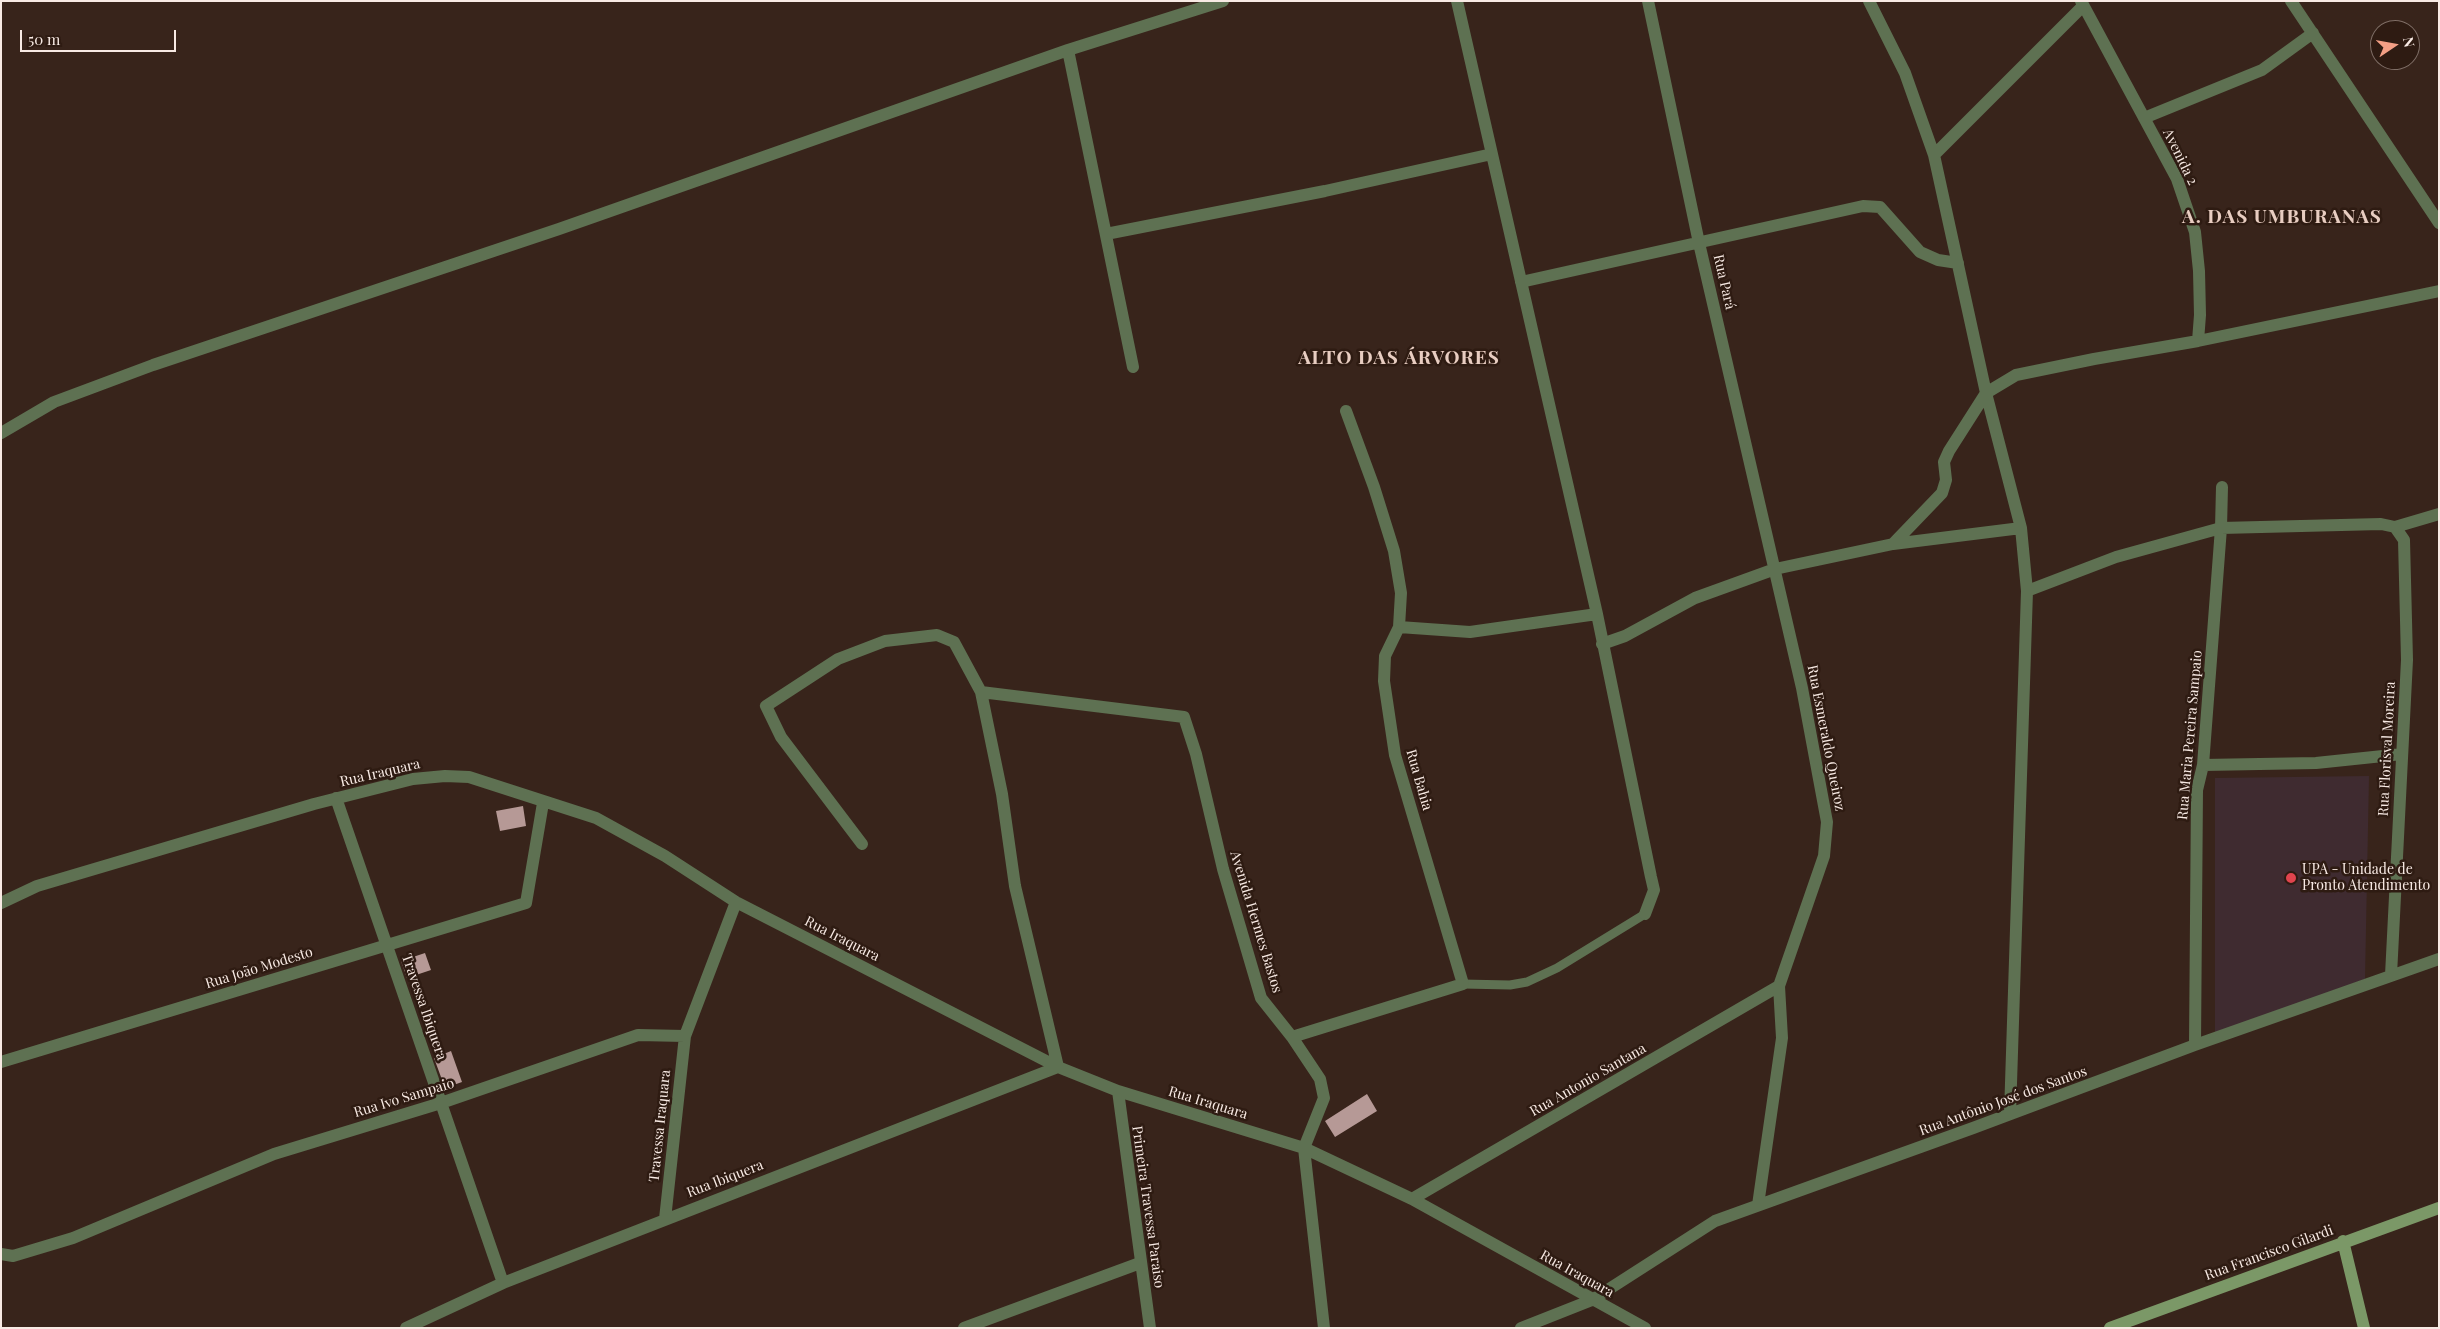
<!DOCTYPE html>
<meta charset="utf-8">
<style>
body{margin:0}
#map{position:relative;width:2440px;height:1329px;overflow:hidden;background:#38241b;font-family:"Playfair Display",serif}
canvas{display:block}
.frame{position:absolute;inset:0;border:2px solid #f8eae4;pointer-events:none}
.north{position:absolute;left:2370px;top:20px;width:50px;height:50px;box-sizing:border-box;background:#2e1b12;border:1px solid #7f6e66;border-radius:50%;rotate:78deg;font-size:14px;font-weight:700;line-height:20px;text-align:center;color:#f8eae4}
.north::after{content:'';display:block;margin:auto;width:18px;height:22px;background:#f39f85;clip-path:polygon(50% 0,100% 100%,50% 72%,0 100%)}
.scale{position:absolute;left:20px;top:30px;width:156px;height:22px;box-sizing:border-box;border:2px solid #f8eae4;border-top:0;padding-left:6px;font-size:15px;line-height:18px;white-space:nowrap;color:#f8eae4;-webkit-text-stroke:4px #2e1b12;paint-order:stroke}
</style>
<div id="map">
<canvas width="2440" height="1329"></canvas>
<div class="frame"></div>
<div class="north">N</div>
<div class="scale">50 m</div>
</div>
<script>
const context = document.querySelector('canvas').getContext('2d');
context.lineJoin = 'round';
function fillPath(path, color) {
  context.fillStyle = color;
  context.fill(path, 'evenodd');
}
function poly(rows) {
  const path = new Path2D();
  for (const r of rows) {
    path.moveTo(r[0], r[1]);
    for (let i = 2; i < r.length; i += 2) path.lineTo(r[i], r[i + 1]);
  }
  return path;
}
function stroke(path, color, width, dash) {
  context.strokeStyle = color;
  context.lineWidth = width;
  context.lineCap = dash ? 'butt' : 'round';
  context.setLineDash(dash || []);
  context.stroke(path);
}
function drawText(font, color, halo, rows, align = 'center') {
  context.font = font + ' "Playfair Display",serif';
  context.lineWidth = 5;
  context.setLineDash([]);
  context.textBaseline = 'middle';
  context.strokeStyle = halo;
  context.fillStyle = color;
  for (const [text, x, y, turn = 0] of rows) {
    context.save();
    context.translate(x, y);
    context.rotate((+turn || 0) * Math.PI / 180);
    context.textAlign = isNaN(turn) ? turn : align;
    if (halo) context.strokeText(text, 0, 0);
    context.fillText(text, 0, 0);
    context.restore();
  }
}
const medical = poly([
 [2369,776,2365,979,2215,1038,2215,778]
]);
const building = poly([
 [523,806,526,826,500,831,496,811],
 [425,953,431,970,407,978,401,961],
 [451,1051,462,1082,445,1088,434,1058],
 [1367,1094,1377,1111,1335,1137,1325,1121]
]);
const lane = poly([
 [1463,984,1510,985,1527,982,1557,968,1645,914]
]);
const street = poly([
 [1457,1,1597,614,1651,877,1654,890,1645,914],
 [1648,1,1699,243,1802,688,1827,822,1824,856,1779,986,1782,1038,1758,1205],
 [1869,1,1905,73,1934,155,1986,393,2021,528,2027,591,2010,1114],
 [2081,1,2177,179,2195,232,2199,271,2200,315,2198,341],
 [2291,1,2439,223],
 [1068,50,1133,367],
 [2144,118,2262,70,2313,33],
 [1934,155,2083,6],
 [1106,234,1325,191,1492,154],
 [1521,282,1863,206,1880,207,1920,252,1938,260,1958,263],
 [1,433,54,402,153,365,559,229,1068,50,1223,1],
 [1893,544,1942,493,1946,480,1944,462,1949,451,1986,393,2016,375,2094,359,2198,341,2439,291],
 [2027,591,2116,557,2221,528,2381,524,2395,527,2439,514],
 [1399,627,1470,632,1597,614],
 [1602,644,1625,636,1695,598,1775,569,1893,544,2021,528],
 [981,692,1184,717,1196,754,1223,869,1261,998,1292,1037,1320,1079,1324,1098,1304,1148,1324,1328],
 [2203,765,2316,763,2402,754],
 [336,798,503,1283],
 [1,903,37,886,314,804,413,779,445,776,469,777,596,818,665,856,736,902,1058,1067,1118,1091,1304,1148,1412,1199,1645,1328],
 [2391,975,2407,660,2404,540,2395,527],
 [1292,1037,1463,984,1395,755,1384,681,1385,656,1399,627,1401,593,1394,551,1374,487,1346,411],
 [2195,1045,2197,790,2203,765,2221,528,2222,487],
 [1,1062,526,903,543,803],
 [1118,1091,1150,1328],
 [1412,1199,1779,986],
 [665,1219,685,1036,736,902],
 [1,1254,13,1256,73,1238,274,1154,441,1103,638,1035,685,1036],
 [406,1328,503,1283,1058,1067,1015,886,1002,794,981,692,954,642,937,635,885,641,838,659,766,706,781,737,862,844],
 [964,1328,1140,1263],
 [1521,1328,1592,1300,1715,1221,1973,1128,2195,1045,2439,959]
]);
const secondary = poly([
 [2343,1241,2364,1328],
 [2110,1328,2439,1208]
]);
const markers = [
 [2291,878,6,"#e0444e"]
];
const streetNames = [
 ["Avenida 2",2180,157,64],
 ["Rua Pará",1724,282,77],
 ["Rua Maria Pereira Sampaio",2190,735,-85],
 ["Rua Esmeraldo Queiroz",1826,738,79],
 ["Rua Florisval Moreira",2387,749,-87],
 ["Rua Iraquara",380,773,-13],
 ["Rua Bahia",1419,780,74],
 ["Avenida Hermes Bastos",1256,922,73],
 ["Rua Iraquara",842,939,27],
 ["Rua João Modesto",259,968,-17],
 ["Travessa Ibiquera",424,1007,71],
 ["Rua Antonio Santana",1588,1080,-30],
 ["Rua Ivo Sampaio",404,1098,-17],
 ["Rua Antônio José dos Santos",2003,1101,-20],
 ["Rua Iraquara",1208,1103,17],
 ["Travessa Iraquara",660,1126,-84],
 ["Rua Ibiquera",725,1179,-21],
 ["Primeira Travessa Paraiso",1148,1207,82],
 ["Rua Francisco Gilardi",2269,1253,-20],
 ["Rua Iraquara",1577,1274,29]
];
const poiNames = [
 ["UPA - Unidade de",2302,870],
 ["Pronto Atendimento",2302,886]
];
const districtNames = [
 ["A. DAS UMBURANAS",2282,217],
 ["ALTO DAS ÁRVORES",1399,358]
];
fillPath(medical, '#3f2b30');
fillPath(building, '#b69996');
stroke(lane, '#5e7152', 9);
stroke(street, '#5e7152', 12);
stroke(secondary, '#7b9867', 12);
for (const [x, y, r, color] of markers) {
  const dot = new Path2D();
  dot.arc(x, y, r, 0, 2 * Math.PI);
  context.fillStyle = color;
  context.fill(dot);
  stroke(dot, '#2e1b12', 2);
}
drawText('14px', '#f8eae4', '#2e1b12', streetNames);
drawText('14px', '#f8eae4', '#2e1b12', poiNames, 'left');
context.letterSpacing = '1px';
drawText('bold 19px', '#e8cdc1', '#2e1b12', districtNames);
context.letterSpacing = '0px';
</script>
